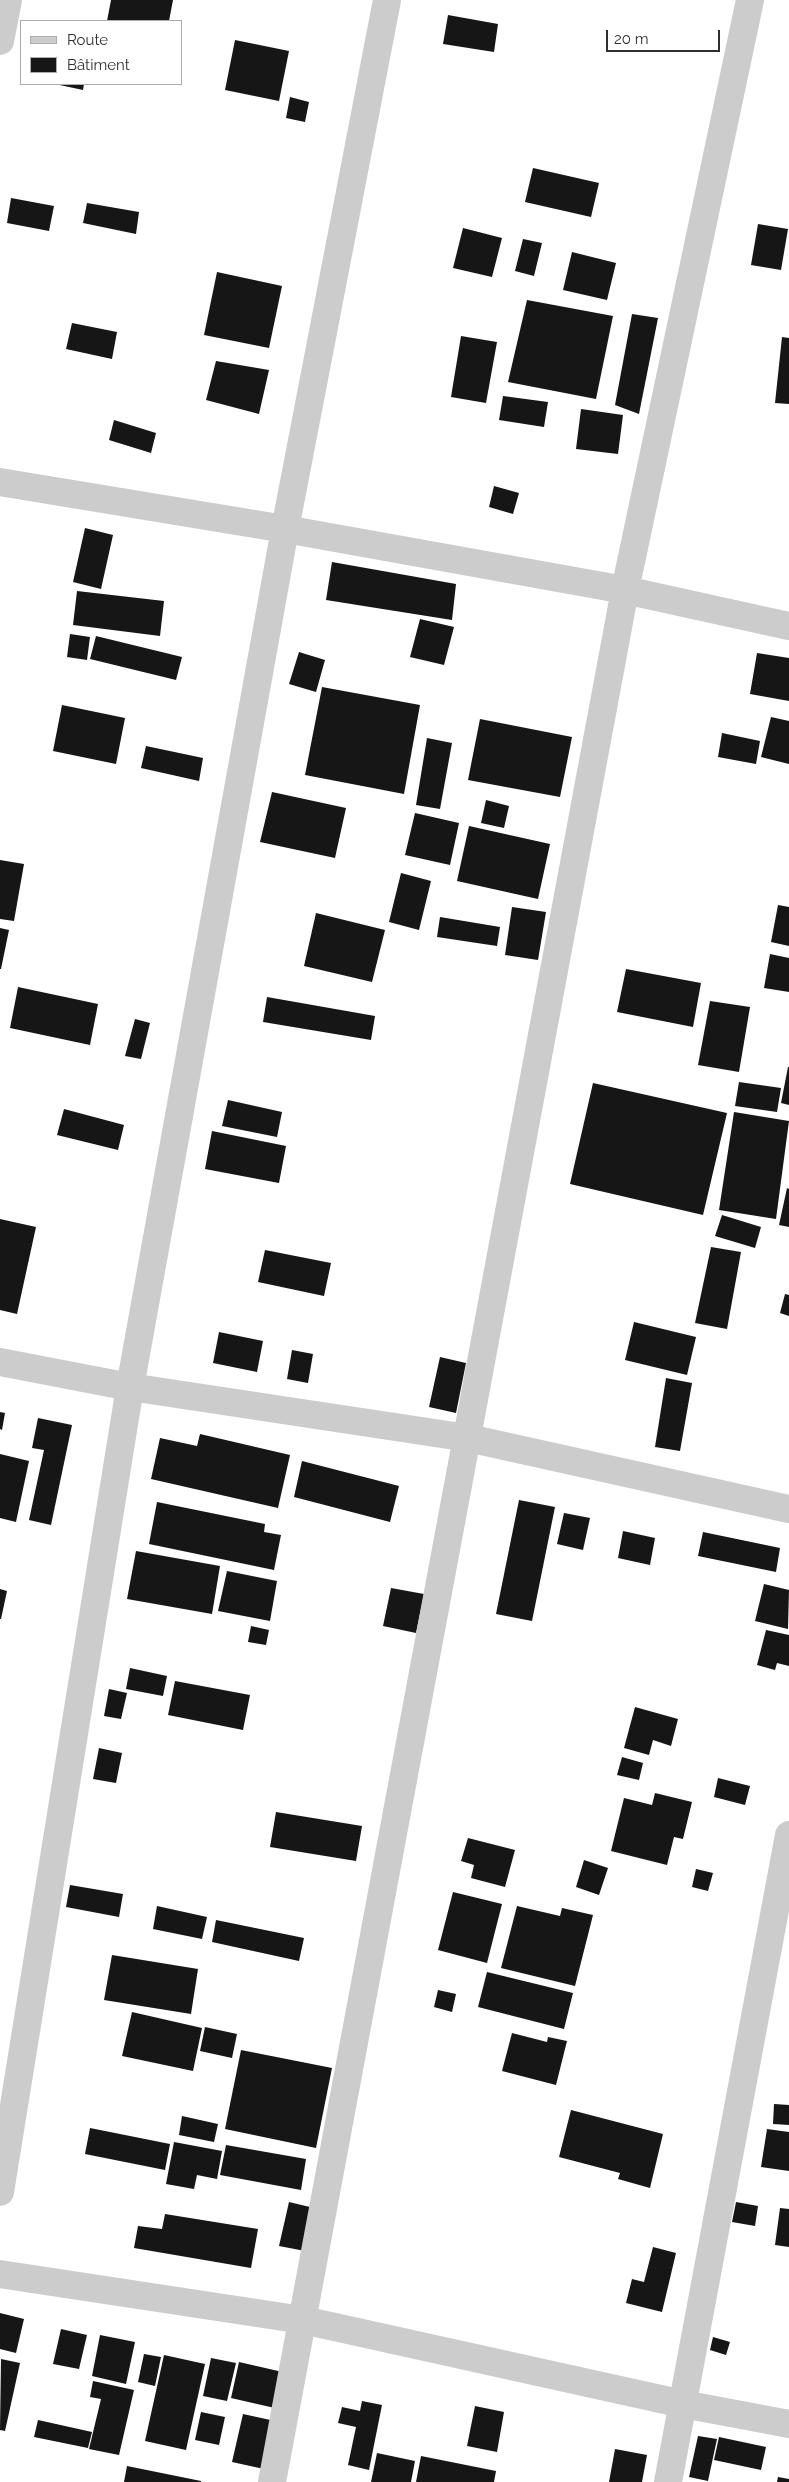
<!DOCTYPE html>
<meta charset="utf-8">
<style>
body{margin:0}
#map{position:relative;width:789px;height:2482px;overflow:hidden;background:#fff;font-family:Raleway,sans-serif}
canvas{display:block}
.legend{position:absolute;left:20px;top:20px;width:162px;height:65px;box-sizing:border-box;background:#fff;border:1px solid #acacac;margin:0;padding:6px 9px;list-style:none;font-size:15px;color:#2f2f2f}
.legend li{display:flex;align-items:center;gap:10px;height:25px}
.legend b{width:25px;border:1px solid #acacac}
.scale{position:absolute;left:606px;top:30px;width:114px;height:22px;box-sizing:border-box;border:2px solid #2f2f2f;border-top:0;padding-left:6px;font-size:15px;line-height:18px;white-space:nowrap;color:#2f2f2f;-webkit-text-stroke:4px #fff;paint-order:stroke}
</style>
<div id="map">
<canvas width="789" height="2482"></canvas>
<ul class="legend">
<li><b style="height:6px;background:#ccc"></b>Route</li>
<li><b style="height:14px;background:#161616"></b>Bâtiment</li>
</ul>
<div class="scale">20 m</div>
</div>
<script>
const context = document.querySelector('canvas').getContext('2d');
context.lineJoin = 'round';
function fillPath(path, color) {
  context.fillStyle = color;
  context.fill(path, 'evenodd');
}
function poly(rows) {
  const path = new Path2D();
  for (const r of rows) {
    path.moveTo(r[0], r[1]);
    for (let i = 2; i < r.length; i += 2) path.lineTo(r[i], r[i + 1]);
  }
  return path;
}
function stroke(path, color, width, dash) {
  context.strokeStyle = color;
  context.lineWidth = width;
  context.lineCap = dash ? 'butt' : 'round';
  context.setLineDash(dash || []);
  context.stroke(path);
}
const building = poly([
 [111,0,173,0,169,21,107,21],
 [448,15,498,24,494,52,443,44],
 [235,40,289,51,279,101,225,90],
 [55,84,84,84,83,90],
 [290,97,309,102,305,122,286,118],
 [533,168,599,183,591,217,525,202],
 [11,198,54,206,49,231,7,223],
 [87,203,139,212,136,234,83,223],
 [758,224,788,229,781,270,751,265],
 [463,228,502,238,492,277,453,268],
 [523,239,542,243,534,276,515,271],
 [572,252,616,263,607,300,563,290],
 [217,272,282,286,269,348,204,335],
 [527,300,613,316,596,399,508,382],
 [632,314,658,318,639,414,615,405],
 [72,323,117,332,112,359,66,349],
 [461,336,497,342,486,403,451,397],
 [782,337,789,338,789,404,775,403],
 [216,361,269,370,259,414,206,400],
 [503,396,548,402,544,427,499,420],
 [581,409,623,415,618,454,576,449],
 [114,420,156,433,151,453,109,440],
 [494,486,519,493,513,514,489,507],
 [85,528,113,535,101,589,73,582],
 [332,562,456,584,452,620,326,600],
 [77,591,164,601,160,636,73,625],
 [420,619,454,627,444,665,410,657],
 [70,634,90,637,87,660,67,657],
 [96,636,182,657,176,680,90,659],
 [299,652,325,660,316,692,289,684],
 [757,653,789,658,789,701,750,694],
 [322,687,420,705,404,794,305,775],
 [62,705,125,718,116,764,53,751],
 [771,717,789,721,789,764,761,757],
 [480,719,572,737,560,797,468,780],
 [722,733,760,741,756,764,718,757],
 [427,738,452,743,440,809,416,805],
 [146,746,203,758,199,781,141,768],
 [272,792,346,808,335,858,260,842],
 [486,800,509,806,504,828,481,823],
 [415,813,459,823,450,865,405,855],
 [469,826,550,844,538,899,457,881],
 [0,860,24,864,14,921,0,919],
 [401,873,431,881,419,930,389,922],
 [778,905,789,907,789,946,771,942],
 [512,907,546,912,538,960,505,955],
 [316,913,385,930,372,982,304,966],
 [440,917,500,927,497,946,437,937],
 [0,928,9,930,1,969,0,969],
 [770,954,789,958,789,992,764,988],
 [626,969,701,983,693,1027,617,1012],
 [18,987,98,1004,90,1045,10,1028],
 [267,997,375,1016,371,1040,263,1022],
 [710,1001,750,1007,739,1072,698,1065],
 [135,1019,150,1023,141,1059,125,1056],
 [788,1067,789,1067,789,1105,781,1103],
 [739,1082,781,1088,777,1112,735,1106],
 [593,1083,727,1113,703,1215,570,1184],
 [228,1100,282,1112,277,1137,222,1126],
 [64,1109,124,1125,118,1150,57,1135],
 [734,1112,789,1121,776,1219,719,1210],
 [212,1131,286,1146,279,1183,205,1169],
 [787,1188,789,1189,789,1227,779,1225],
 [722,1215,761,1227,755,1248,715,1236],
 [0,1219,36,1227,17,1314,0,1310],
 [711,1247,741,1252,727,1329,695,1323],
 [265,1250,331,1263,324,1296,258,1282],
 [785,1294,789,1295,789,1316,780,1313],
 [634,1322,696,1337,687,1375,625,1360],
 [219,1332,263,1341,257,1372,213,1363],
 [292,1350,313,1354,308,1383,287,1379],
 [440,1357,466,1363,456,1413,429,1407],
 [666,1378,692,1383,680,1451,655,1447],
 [0,1412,5,1413,2,1430,0,1429],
 [38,1418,72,1425,51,1525,29,1520,44,1450,32,1448],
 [200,1434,290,1455,278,1508,151,1479,160,1438,197,1446],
 [0,1454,29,1461,16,1522,0,1518],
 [302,1461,399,1486,390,1522,294,1497],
 [519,1500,555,1507,532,1621,496,1614],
 [157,1502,265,1524,264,1532,281,1535,274,1570,149,1544],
 [564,1513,590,1518,583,1550,557,1544],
 [623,1531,655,1538,650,1565,618,1558],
 [703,1532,780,1548,776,1572,698,1556],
 [136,1551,220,1566,212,1614,127,1599],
 [227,1571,277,1581,270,1621,218,1611],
 [764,1584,789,1590,788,1629,755,1621],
 [391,1588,424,1594,416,1633,383,1626],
 [0,1589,7,1591,1,1619,0,1619],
 [251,1626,269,1630,266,1645,248,1642],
 [766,1630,789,1635,789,1666,777,1663,775,1670,757,1665],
 [130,1668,167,1676,163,1696,126,1689],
 [175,1681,250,1695,243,1730,168,1715],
 [109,1689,127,1693,121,1719,104,1716],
 [635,1707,678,1719,671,1746,653,1740,649,1755,624,1748],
 [99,1748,122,1753,116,1783,93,1779],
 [622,1757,643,1763,639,1780,617,1775],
 [718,1778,750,1786,745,1805,714,1797],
 [655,1793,692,1802,683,1839,674,1837,667,1865,611,1851,624,1798,652,1805],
 [276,1812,362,1826,356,1861,270,1847],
 [468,1838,515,1850,505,1887,471,1878,474,1865,461,1861],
 [584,1860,608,1868,599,1895,576,1887],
 [696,1869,713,1873,708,1891,692,1887],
 [70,1885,123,1894,119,1917,66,1907],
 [453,1892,502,1904,487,1963,438,1950],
 [157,1906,207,1917,202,1939,153,1929],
 [517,1906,560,1916,562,1908,593,1915,575,1986,501,1968],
 [216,1920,304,1938,299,1961,212,1942],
 [112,1955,198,1969,191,2014,104,2000],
 [487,1972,573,1993,564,2029,478,2007],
 [438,1990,456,1994,452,2012,434,2007],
 [132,2012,202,2028,193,2071,122,2056],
 [205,2027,237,2034,232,2058,200,2051],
 [512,2033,547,2042,548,2037,567,2041,556,2085,502,2071],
 [241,2050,332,2068,316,2148,225,2129],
 [774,2104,789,2105,789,2125,773,2124],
 [571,2110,663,2134,650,2188,618,2179,620,2173,559,2157],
 [182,2116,218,2124,214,2142,179,2135],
 [90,2128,170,2144,165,2170,85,2154],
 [767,2129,789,2132,789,2171,761,2167],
 [174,2142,222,2151,217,2179,197,2175,194,2189,166,2184],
 [226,2145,306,2159,301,2190,220,2175],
 [289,2202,314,2208,305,2251,279,2246],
 [736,2202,758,2206,755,2226,732,2222],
 [780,2208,789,2209,789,2247,775,2245],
 [165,2214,258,2229,251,2268,134,2248,138,2226,162,2229],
 [653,2247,676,2253,662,2312,626,2303,632,2279,644,2282],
 [0,2313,24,2319,16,2353,0,2349],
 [61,2329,87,2335,79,2369,53,2364],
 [100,2335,135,2342,126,2384,92,2376],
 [713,2337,730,2342,726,2355,710,2350],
 [144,2354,161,2357,155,2386,138,2382],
 [164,2355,205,2364,186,2450,145,2441],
 [211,2358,236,2363,227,2401,203,2396],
 [1,2359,20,2363,5,2431,0,2430],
 [239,2362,287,2373,279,2409,231,2398],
 [93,2381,134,2390,119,2455,89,2449,101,2399,90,2397],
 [362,2401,382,2405,369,2470,348,2465,356,2427,338,2423,342,2407,360,2411],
 [475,2406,504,2412,497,2452,467,2446],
 [201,2412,225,2417,219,2445,195,2440],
 [243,2414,275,2421,264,2469,232,2462],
 [38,2420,92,2432,88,2448,34,2437],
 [698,2436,717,2439,708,2481,689,2477],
 [719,2437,766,2447,761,2470,714,2460],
 [615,2449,647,2455,642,2482,609,2482],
 [377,2453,415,2461,411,2482,371,2482],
 [421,2456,496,2471,494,2482,416,2482],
 [127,2466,201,2481,201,2482,124,2482],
 [778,2477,789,2479,789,2482,777,2482]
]);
const street = poly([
 [0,41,8,0],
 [0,482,285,529,625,590,789,626],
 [0,1362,130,1387,468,1438,789,1509],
 [0,2192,130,1387,285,529,387,0],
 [0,2274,303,2320,683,2404,789,2424],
 [272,2482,625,590,750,0],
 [668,2482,789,1835]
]);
fillPath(building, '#161616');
stroke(street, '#ccc', 28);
</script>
